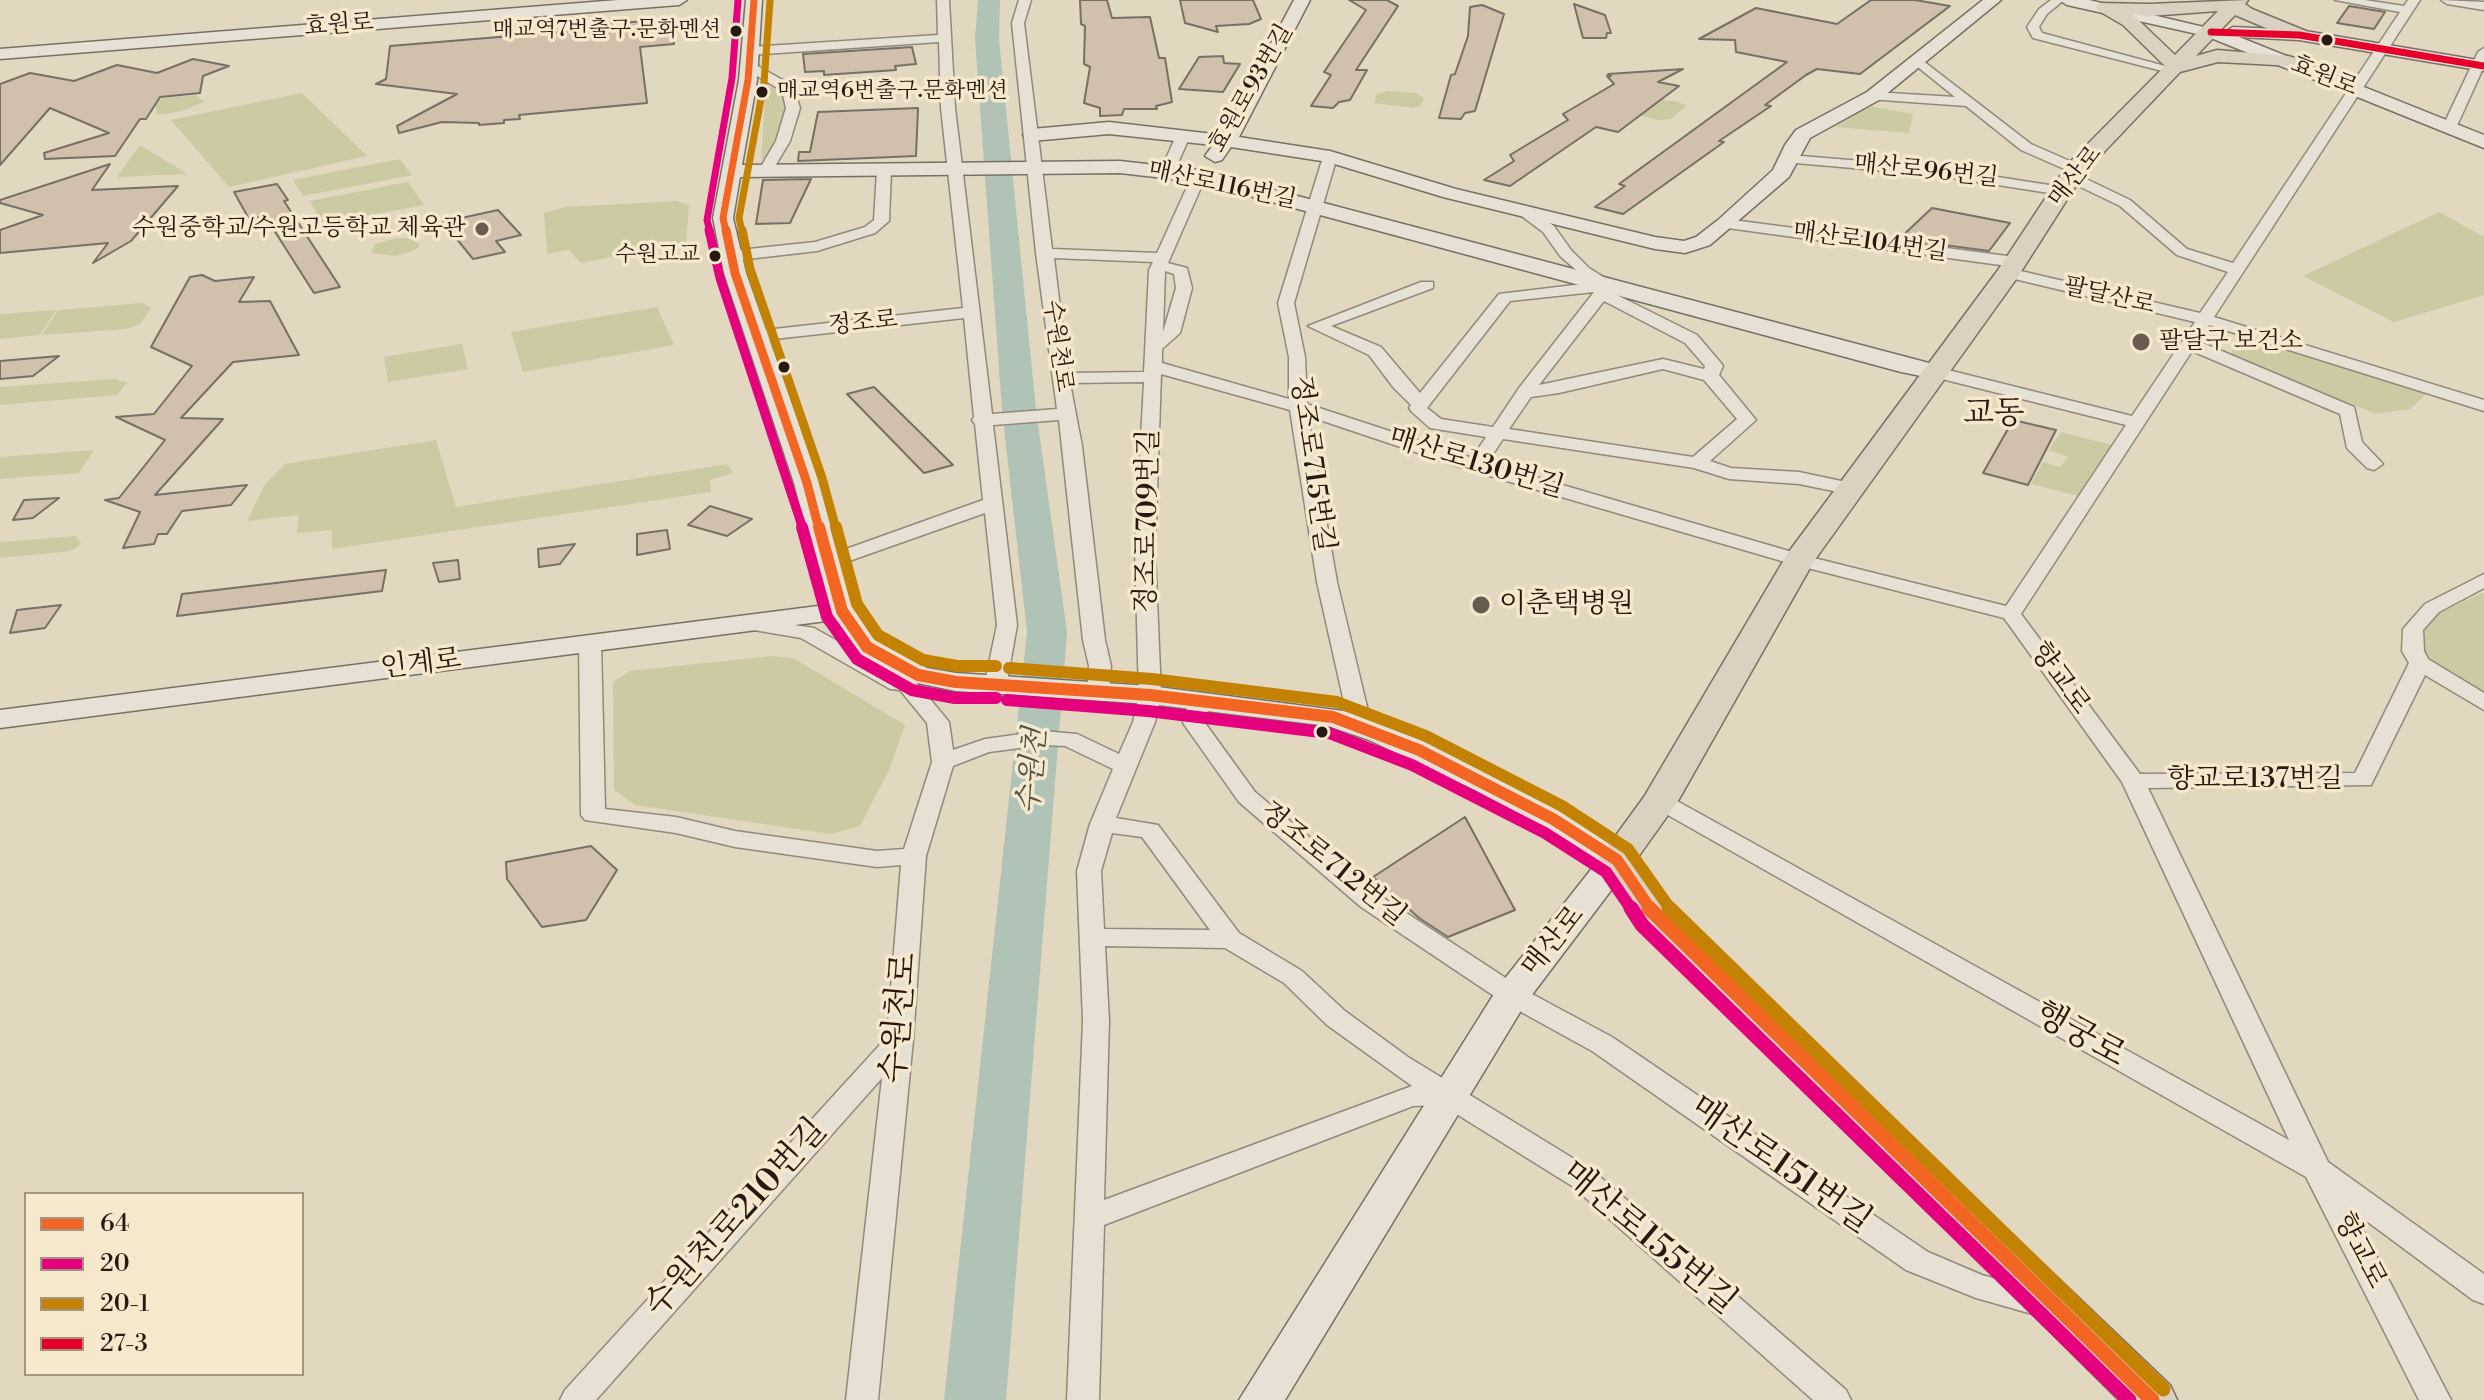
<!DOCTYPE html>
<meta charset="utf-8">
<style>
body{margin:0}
#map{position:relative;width:2484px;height:1400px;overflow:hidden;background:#e2d7bf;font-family:"Libre Bodoni",serif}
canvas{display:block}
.legend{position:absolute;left:24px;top:1192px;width:280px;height:184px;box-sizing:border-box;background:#f5e8cc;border:2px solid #a39582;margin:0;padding:10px 14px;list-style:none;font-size:24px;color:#271812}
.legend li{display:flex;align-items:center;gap:16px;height:40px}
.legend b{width:40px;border:2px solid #a39582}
</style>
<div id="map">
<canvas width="2484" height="1400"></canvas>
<ul class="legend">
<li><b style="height:10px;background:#f26522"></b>64</li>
<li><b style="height:10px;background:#e5007d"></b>20</li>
<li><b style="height:10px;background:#c38204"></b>20-1</li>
<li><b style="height:10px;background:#e4002b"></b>27-3</li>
</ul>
</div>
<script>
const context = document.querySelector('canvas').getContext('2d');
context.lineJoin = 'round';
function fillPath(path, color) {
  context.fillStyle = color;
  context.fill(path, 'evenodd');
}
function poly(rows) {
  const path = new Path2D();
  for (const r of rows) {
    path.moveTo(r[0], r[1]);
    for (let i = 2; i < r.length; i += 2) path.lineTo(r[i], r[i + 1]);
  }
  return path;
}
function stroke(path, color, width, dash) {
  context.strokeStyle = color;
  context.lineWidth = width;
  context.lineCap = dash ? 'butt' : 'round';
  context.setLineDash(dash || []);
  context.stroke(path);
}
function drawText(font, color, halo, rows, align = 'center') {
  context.font = font + ' "Libre Bodoni","Noto Serif KR",serif';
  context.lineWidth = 7;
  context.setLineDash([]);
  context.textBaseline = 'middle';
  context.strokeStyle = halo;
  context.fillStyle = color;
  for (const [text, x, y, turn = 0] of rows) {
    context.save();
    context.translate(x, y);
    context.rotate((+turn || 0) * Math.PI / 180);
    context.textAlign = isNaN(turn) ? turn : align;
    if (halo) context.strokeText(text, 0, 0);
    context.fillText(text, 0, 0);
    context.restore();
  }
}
const green = poly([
 [766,85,784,94,786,105,778,141,768,158,761,160],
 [1388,91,1416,93,1424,98,1421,105,1413,108,1374,103,1377,94],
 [302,93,367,156,229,187,171,120],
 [196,95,204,102,182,111,157,115,156,107,151,104,163,98],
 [1658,99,1679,102,1687,106,1671,119,1657,120,1635,114],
 [1868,106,1913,114,1909,133,1835,127],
 [140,145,187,174,117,177],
 [400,159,412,175,303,196,293,180],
 [408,182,424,205,323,224,310,201],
 [677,201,689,205,686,243,581,263,569,250,547,254,544,213,566,207],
 [2439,212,2484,237,2484,295,2394,322,2303,276],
 [396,238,412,238,420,246,411,252,395,256,371,253,375,244],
 [142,303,151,308,140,324,126,329,42,335,58,310],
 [657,307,674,345,523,372,511,332],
 [56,310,40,335,0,339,0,314],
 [2237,333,2429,391,2410,409,2376,414,2231,355],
 [462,344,468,369,388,382,384,357],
 [115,379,127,383,117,395,0,405,0,387],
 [2061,432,2115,446,2084,497,2031,484,2043,462,2060,467,2068,457,2049,450],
 [436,440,456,507,728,464,733,473,710,480,711,492,332,549,332,530,297,533,299,515,247,521,265,484,285,464],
 [94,450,79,473,0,479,0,457],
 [76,536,81,544,71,551,0,558,0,542],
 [2484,592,2484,698,2416,652,2421,633,2438,614],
 [771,656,793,658,905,725,889,770,860,826,831,834,635,805,614,790,613,682,630,671]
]);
const river = poly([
 [978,0,1000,0,999,39,1036,410,1067,632,1006,1400,944,1400,1027,632,1002,410,975,39,978,0]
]);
const building = poly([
 [1080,0,1107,0,1112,18,1150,17,1159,58,1165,58,1172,102,1156,106,1157,109,1124,109,1122,115,1100,116,1100,108,1084,103,1090,67,1084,64,1085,26,1081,24,1080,0],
 [1180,0,1253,0,1261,19,1249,24,1216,26,1218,32,1185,23,1180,0],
 [1349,0,1387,0,1398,6,1356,70,1367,70,1350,100,1339,102,1333,108,1311,106,1331,75,1324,72,1366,10,1349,0],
 [1871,0,1915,0,1950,6,1860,74,1817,69,1806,75,1765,105,1771,106,1719,141,1724,142,1623,214,1595,207,1625,186,1619,184,1787,62,1736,52,1735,40,1699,39,1756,8,1837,24,1871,0],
 [1574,4,1605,15,1611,33,1607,33,1606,38,1583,38,1574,4],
 [1482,5,1504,14,1475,111,1465,113,1461,119,1439,118,1451,75,1455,74,1468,36,1470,7,1482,5],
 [2349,6,2385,12,2374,29,2337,23,2349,6],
 [670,19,674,44,640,47,647,103,519,115,520,119,504,120,504,123,479,125,479,123,442,122,399,133,397,126,457,94,376,84,386,79,390,46,608,28,608,24,670,19],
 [912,47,916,64,895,66,896,70,824,75,824,71,805,72,803,54,912,47],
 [1223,56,1224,63,1240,64,1223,92,1179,89,1199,57,1223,56],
 [193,59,229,66,203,76,200,93,160,97,146,119,140,119,115,156,45,159,44,153,109,133,50,108,0,165,0,84,30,73,74,81,117,65,157,73,193,59],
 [1683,69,1658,82,1679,86,1618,132,1596,127,1510,186,1484,180,1514,161,1510,155,1568,120,1563,114,1614,84,1607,76,1611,76,1608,74,1683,69],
 [918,108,916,156,798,161,799,152,810,152,818,112,918,108],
 [110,164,92,190,178,186,131,241,93,263,108,243,0,253,0,230,43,215,0,203,0,200,110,164],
 [811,179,790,223,756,224,763,180,811,179],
 [277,184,288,200,284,201,340,287,314,293,265,216,249,219,234,192,277,184],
 [1932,208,2010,223,1989,251,1899,239,1932,208],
 [498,210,521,235,496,241,505,252,473,259,443,222,498,210],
 [202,275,215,281,254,277,239,302,270,301,299,355,233,362,181,418,223,419,155,495,247,485,231,505,182,511,167,534,158,534,154,544,123,548,140,512,105,500,119,498,165,440,116,417,154,414,192,366,151,347,190,277,202,275],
 [59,356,33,376,0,379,0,361,59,356],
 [874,387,953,465,924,473,847,394,874,387],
 [2013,420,2056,430,2028,485,1983,473,2013,420],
 [59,498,33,518,13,520,24,500,59,498],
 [710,506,752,519,727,536,688,525,710,506],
 [667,530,670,549,637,555,637,534,667,530],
 [575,544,560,564,539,567,538,549,575,544],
 [458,560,460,579,439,582,433,563,458,560],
 [386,570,382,591,177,616,182,594,386,570],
 [61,605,45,628,10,633,17,610,61,605],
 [1465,817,1515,910,1448,937,1419,918,1373,877,1465,817],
 [591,846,617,870,586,920,542,927,507,879,506,862,591,846]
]);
const street = poly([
 [937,0,949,0,955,108,992,414,1057,409,1036,253,1012,23,1019,0,1031,0,1024,23,1052,249,1157,253,1192,176,1199,172,1206,176,1168,263,1187,268,1192,288,1180,333,1162,349,1162,363,1289,399,1289,357,1278,303,1323,157,1330,153,1335,154,1337,157,1294,303,1305,357,1307,404,1472,458,1486,437,1430,428,1412,412,1409,408,1411,405,1393,387,1369,355,1308,326,1421,282,1433,282,1433,288,1331,326,1381,347,1420,393,1499,294,1591,283,1560,256,1543,232,1515,211,1522,207,1527,208,1554,226,1571,250,1589,268,1613,283,1617,295,1697,335,1720,362,1723,366,1719,375,1756,420,1710,461,1731,468,1799,472,1860,485,1862,489,1853,495,1799,484,1729,479,1694,468,1503,439,1487,463,1806,556,2006,606,2126,425,1930,376,1927,372,1936,367,2132,416,2195,322,2002,276,2000,273,2008,268,2200,313,2228,272,2177,255,2120,206,2066,180,2066,174,2076,174,2130,200,2187,249,2233,263,2400,12,2335,0,2365,0,2404,6,2408,0,2420,0,2214,317,2484,400,2484,411,2209,325,2198,341,2354,407,2362,442,2383,464,2374,470,2367,468,2347,448,2340,414,2192,351,2021,614,2140,774,2355,773,2409,663,2402,651,2403,629,2425,604,2484,574,2484,588,2439,612,2423,630,2424,651,2428,659,2484,693,2484,710,2425,675,2371,785,2148,788,2328,1162,2484,1274,2484,1304,2473,1300,2353,1211,2451,1400,2419,1400,2306,1177,1652,806,1648,801,1652,796,1660,794,1668,796,2289,1140,2122,782,2004,618,1792,564,1469,470,1308,416,1337,582,1368,711,1359,728,1343,728,1340,723,1346,711,1317,582,1290,410,1161,374,1155,550,1161,695,1155,722,1116,818,1158,825,1239,933,1302,971,1345,1011,1408,1057,1592,1170,1846,1390,1851,1400,1813,1400,1572,1186,1442,1105,1413,1106,1104,1225,1099,1400,1067,1400,1083,1021,1077,871,1090,824,1113,769,1065,746,1043,745,989,752,953,766,926,856,913,1040,878,1400,846,1400,882,1078,596,1400,560,1400,565,1390,887,1037,901,865,877,867,735,847,676,833,585,820,581,815,579,642,583,638,590,636,601,642,605,809,676,817,735,831,877,851,904,849,932,762,927,723,900,690,890,689,801,638,742,628,739,624,742,620,749,618,814,628,877,663,874,659,877,654,893,654,949,722,953,750,985,739,1043,731,1077,734,1119,754,1133,722,1139,695,1135,550,1144,382,1070,383,1082,446,1105,640,1111,666,1109,692,1106,697,1090,697,1087,692,1089,666,1083,640,1059,420,993,425,1017,625,1007,682,996,689,985,682,997,625,985,513,835,566,828,568,818,562,821,558,983,500,975,424,972,420,974,417,964,318,756,341,748,336,756,331,963,308,941,108,939,42,750,55,744,51,750,47,938,35,937,0],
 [1054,258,1153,262,1149,270,1144,372,1068,373,1054,258],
 [1165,271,1174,274,1176,288,1163,332,1165,271],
 [1594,292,1519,388,1493,427,1441,419,1427,408,1510,301,1594,292],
 [1604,301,1685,343,1705,366,1704,369,1663,359,1539,385,1604,301],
 [1663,369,1704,380,1737,419,1693,457,1509,429,1531,397,1559,393,1663,369],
 [1112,833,1142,837,1210,930,1104,929,1101,871,1112,833],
 [1105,946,1225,948,1284,983,1327,1025,1412,1086,1104,1200,1109,1021,1105,946],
 [2051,0,2064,0,2047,14,2039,27,2042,33,2180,70,2174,74,2033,38,2027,27,2039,9,2051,0],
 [2441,0,2484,2,2484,10,2447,4,2441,0],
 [2484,48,2484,66,2456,128,2444,131,2442,128,2478,52,2484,48],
 [1918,57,2031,144,2081,166,2081,172,2071,172,2021,150,1966,106,1868,99,1866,96,1873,92,1955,97,1914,64,1912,61,1918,57],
 [749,61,793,86,800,108,790,141,771,173,766,174,759,170,776,141,786,108,782,91,744,68,744,62,749,61],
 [1183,132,1190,136,1174,172,1167,176,1162,175,1160,172,1176,136,1183,132],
 [1789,155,1933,167,2062,187,2069,191,2062,195,1933,175,1784,162,1784,156,1789,155],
 [884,166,891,170,889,221,875,233,817,251,730,261,722,256,730,251,815,242,865,227,874,220,877,170,884,166],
 [1725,219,2015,257,2023,262,2015,267,1720,227,1717,224,1725,219],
 [1199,695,1210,702,1205,723,1255,792,1379,895,1521,988,1612,1037,1928,1252,1982,1275,2054,1295,2058,1304,2054,1313,2043,1317,1976,1298,1906,1270,1592,1051,1503,1002,1361,907,1239,802,1183,723,1188,702,1199,695]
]);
const secondary = poly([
 [618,0,687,0,679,5,0,59,0,49,618,0],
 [746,0,762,0,757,80,742,165,1120,161,1199,170,1944,367,1948,372,1944,377,1936,379,1901,372,1198,182,1120,173,740,177,733,218,746,273,820,483,856,611,877,641,927,668,956,673,1150,686,1344,711,1391,726,1497,776,1564,812,1629,852,1634,860,1525,1004,1285,1400,1239,1400,1499,986,1597,862,1542,826,1475,790,1369,740,1328,726,1150,704,956,691,908,681,857,653,834,620,0,728,0,710,826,605,794,483,724,273,713,218,739,80,746,0],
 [1294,0,1310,0,1239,137,1330,151,1456,189,1655,237,1684,241,1696,237,1718,220,1773,170,1785,145,1796,130,1867,92,1983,0,2001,0,1879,100,1810,138,1789,177,1710,245,1685,253,1655,249,1443,197,1328,162,1231,147,1222,160,1215,162,1205,156,1213,145,1109,134,1032,141,1023,135,1032,129,1109,122,1222,135,1294,0],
 [2059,0,2089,0,2225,32,2233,27,2299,30,2484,61,2484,71,2299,40,2239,37,2484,135,2484,148,2206,36,2067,5,2059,0]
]);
const primary = poly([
 [2248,0,2245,4,2252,9,2306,31,2309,35,2306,39,2292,39,2235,15,2196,56,2217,50,2288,56,2295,58,2298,62,2295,66,2218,62,2180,72,2084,173,2017,278,1814,561,1678,801,1636,860,1667,905,2170,1385,2177,1400,2119,1400,1639,923,1598,860,1644,797,1788,553,1998,270,2068,164,2165,66,2123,25,2099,11,2096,7,2099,3,2149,4,2248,0],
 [2218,11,2175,55,2132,14,2149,16,2218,11]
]);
const bus1Far3 = poly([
 [726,232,723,218,748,80,754,0]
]);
const bus1Far2 = poly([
 [726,230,735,273,807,483,819,529]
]);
const bus1Far1 = poly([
 [819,527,842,611,867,647,918,675,956,682,1150,695,1333,717,1419,750,1553,819,1617,860,1651,910]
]);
const bus1 = poly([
 [1649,908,2152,1400]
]);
const bus2Far3 = poly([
 [710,232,707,220,732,78,738,0]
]);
const bus2Far2 = poly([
 [709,230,720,278,803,529]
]);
const bus2Far1 = poly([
 [802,527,827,617,857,659,912,690,955,698,996,698],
 [1007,700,1148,711,1329,733,1412,765,1545,833,1606,872,1632,910]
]);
const bus2 = poly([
 [1631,908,1642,925,2129,1400]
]);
const bus3Far3 = poly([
 [742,232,739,218,764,83,770,1]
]);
const bus3Far2 = poly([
 [742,230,750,269,822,478,836,529]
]);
const bus3Far1 = poly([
 [836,527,857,604,878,635,923,660,957,666,996,666],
 [1009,668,1152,679,1337,702,1426,736,1562,806,1628,849,1671,910]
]);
const bus3 = poly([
 [1669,908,2163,1389]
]);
const bus4 = poly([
 [2211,32,2299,35,2484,66]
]);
const markers = [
 [736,31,7,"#271812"],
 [2327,40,7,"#271812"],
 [762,92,7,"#271812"],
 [482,229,8,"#685b4f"],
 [715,256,7,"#271812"],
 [2141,342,10,"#685b4f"],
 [784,367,7,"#271812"],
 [1481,605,10,"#685b4f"],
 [1322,732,7,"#271812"]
];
const farBusnames = [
 ["매교역7번출구.문화멘션",721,31],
 ["매교역6번출구.문화멘션",777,92,"left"],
 ["수원고교",700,256]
];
const farStreetnames = [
 ["효원로",339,26,-4],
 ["효원로",2324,77,22],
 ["효원로93번길",1252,89,-60],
 ["매산로96번길",1926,172,6],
 ["매산로",2076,177,-52],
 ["매산로116번길",1222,186,12],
 ["매산로104번길",1870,243,8],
 ["팔달산로",2109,297,13],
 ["정조로",863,324,-6],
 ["수원천로",1057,346,82]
];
const farPoinames = [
 ["수원중학교/수원고등학교 체육관",466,229],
 ["팔달구 보건소",2159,342,"left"]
];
const streetNames = [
 ["정조로715번길",1311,464,82],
 ["매산로130번길",1476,464,17],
 ["정조로709번길",1149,521,-89],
 ["인계로",421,665,-7],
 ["향교로",2059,679,54],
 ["향교로137번길",2255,780],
 ["정조로712번길",1332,865,39],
 ["매산로",1554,942,-51],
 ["향교로",2359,1251,63]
];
const poiNames = [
 ["이춘택병원",1499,605]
];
const waterNames = [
 ["수원천",1034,771,-85]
];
const quarterNames = [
 ["교동",1994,415]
];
const nearStreetnames = [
 ["수원천로",901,1018,-85],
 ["행궁로",2079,1036,29],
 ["매산로151번길",1780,1166,35],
 ["수원천로210번길",737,1219,-48],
 ["매산로155번길",1648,1239,40]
];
fillPath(green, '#cccaa2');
fillPath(river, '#b1c3b7');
fillPath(building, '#d0c0ac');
stroke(building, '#777064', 2);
stroke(street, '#91897b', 3);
stroke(secondary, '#777064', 3);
stroke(primary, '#777064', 3);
fillPath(street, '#e7e1d5');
fillPath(secondary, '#e7e1d5');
fillPath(primary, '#dad1c1');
stroke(bus1Far3, '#f26522', 7);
stroke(bus1Far2, '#f26522', 9);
stroke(bus1Far1, '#f26522', 12);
stroke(bus1, '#f26522', 15);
stroke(bus2Far3, '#e5007d', 7);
stroke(bus2Far2, '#e5007d', 9);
stroke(bus2Far1, '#e5007d', 12);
stroke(bus2, '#e5007d', 15);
stroke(bus3Far3, '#c38204', 7);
stroke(bus3Far2, '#c38204', 9);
stroke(bus3Far1, '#c38204', 12);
stroke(bus3, '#c38204', 15);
stroke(bus4, '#e4002b', 7);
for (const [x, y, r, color] of markers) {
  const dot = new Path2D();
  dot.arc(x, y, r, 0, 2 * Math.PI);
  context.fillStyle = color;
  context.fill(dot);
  stroke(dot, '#f5e8cc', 3);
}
drawText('22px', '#271812', '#f5e8cc', farBusnames, 'right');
drawText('24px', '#271812', '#f5e8cc', farStreetnames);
drawText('24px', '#271812', '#f5e8cc', farPoinames, 'right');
drawText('28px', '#271812', '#f5e8cc', streetNames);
drawText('28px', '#271812', '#f5e8cc', poiNames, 'left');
drawText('italic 30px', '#50514a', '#f5e8cc', waterNames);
drawText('32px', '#271812', '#f5e8cc', quarterNames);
drawText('34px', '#271812', '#f5e8cc', nearStreetnames);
</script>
